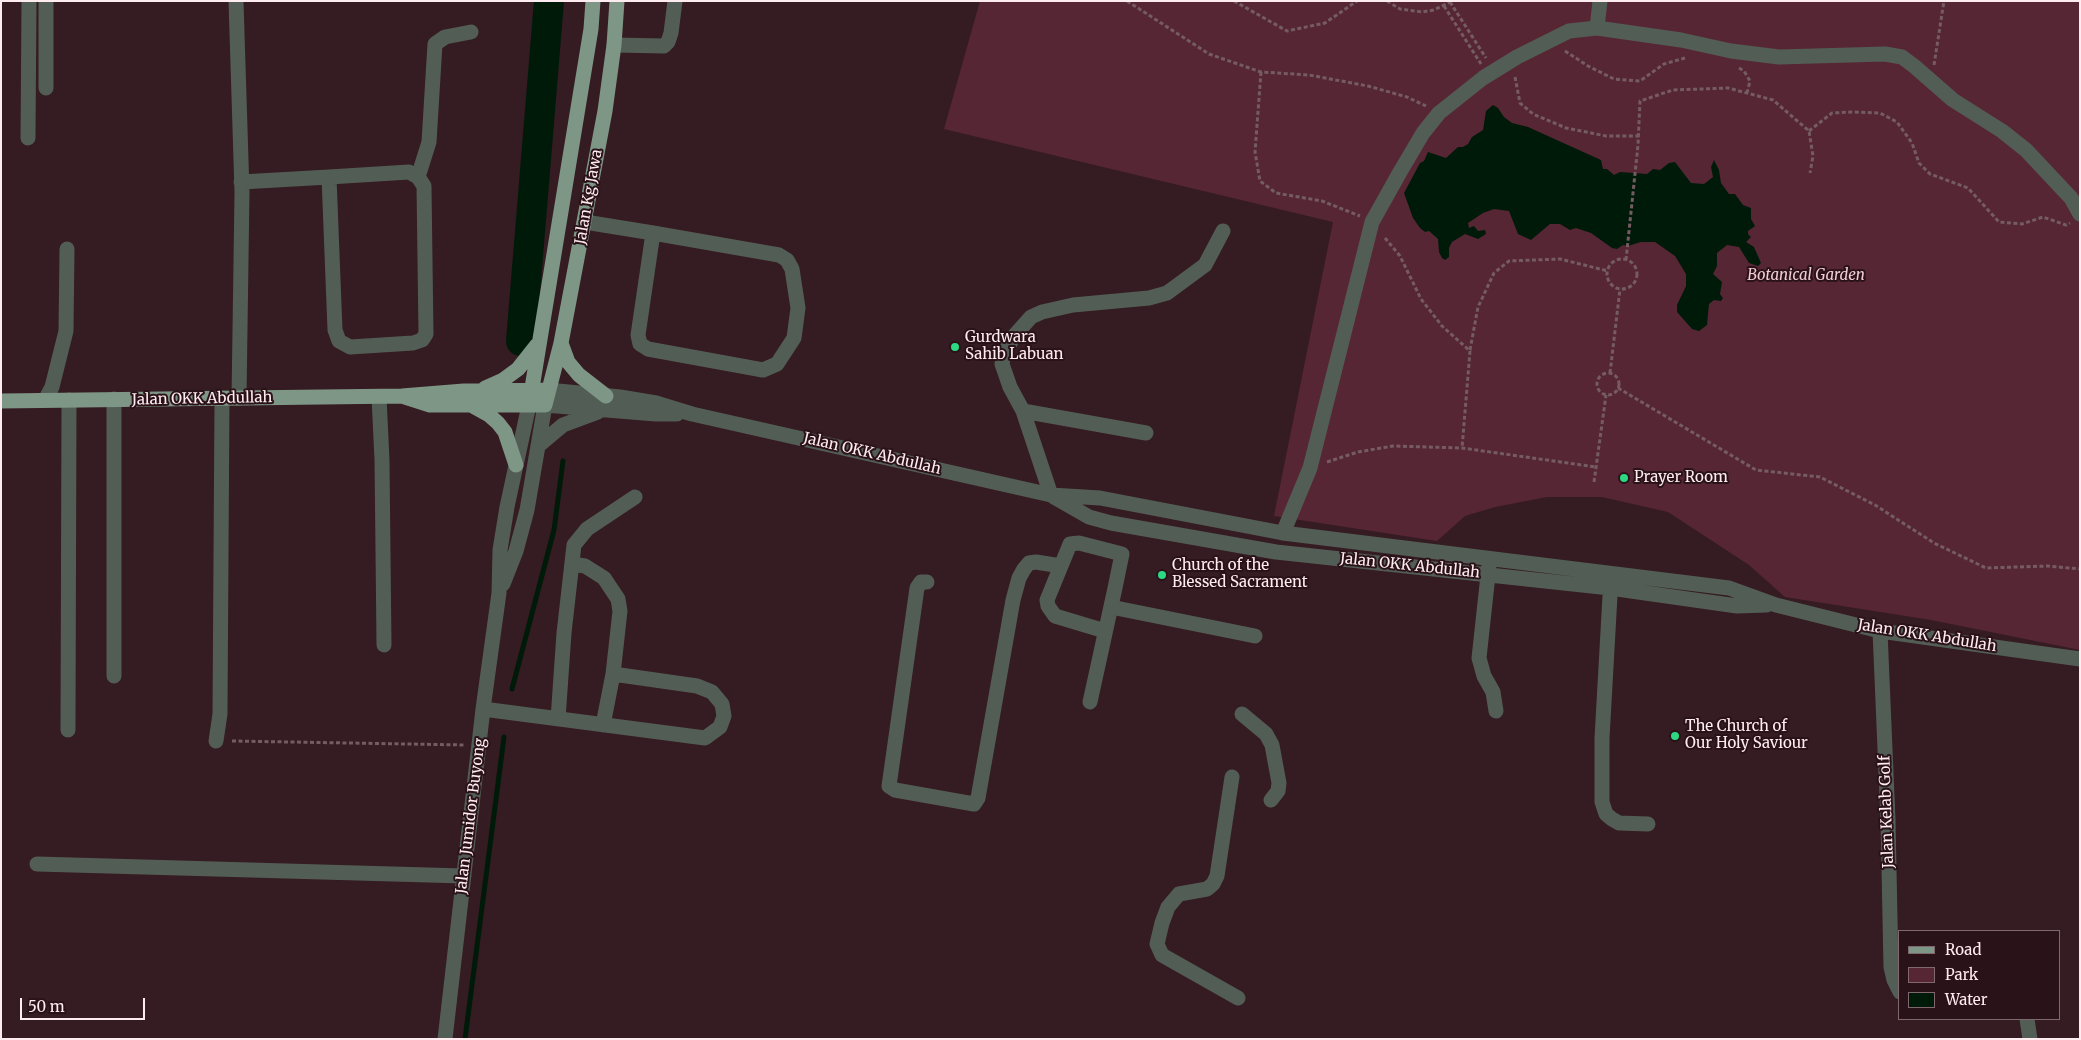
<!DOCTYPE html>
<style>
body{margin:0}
#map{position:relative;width:2081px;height:1040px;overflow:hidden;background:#351b22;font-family:Merriweather,serif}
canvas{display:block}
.frame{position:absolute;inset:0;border:2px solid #ffecf0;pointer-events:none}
.legend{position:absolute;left:1898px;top:930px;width:162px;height:90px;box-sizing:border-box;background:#2a1219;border:1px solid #7f696f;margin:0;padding:6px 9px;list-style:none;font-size:15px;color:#ffecf0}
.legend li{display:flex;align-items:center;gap:10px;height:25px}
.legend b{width:25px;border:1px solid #7f696f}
.scale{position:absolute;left:20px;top:998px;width:125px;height:22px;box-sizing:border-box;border:2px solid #ffecf0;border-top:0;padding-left:6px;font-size:15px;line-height:18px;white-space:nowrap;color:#ffecf0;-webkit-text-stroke:4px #2a1219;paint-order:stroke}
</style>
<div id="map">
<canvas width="2081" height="1040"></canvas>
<div class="frame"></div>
<ul class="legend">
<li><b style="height:6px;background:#7e9686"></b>Road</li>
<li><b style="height:14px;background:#572635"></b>Park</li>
<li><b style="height:14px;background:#001a0a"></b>Water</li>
</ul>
<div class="scale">50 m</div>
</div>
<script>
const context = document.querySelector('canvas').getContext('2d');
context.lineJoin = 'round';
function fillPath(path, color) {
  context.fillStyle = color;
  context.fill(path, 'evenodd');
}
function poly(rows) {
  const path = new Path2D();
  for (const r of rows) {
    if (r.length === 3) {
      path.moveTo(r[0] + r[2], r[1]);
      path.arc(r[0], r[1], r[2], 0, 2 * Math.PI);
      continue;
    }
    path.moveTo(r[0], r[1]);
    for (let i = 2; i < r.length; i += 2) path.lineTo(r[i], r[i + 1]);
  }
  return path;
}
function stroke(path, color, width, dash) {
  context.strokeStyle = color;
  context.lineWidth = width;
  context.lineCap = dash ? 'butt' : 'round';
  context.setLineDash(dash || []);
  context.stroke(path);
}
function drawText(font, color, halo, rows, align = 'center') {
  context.font = font + ' Merriweather,serif';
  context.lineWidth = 4;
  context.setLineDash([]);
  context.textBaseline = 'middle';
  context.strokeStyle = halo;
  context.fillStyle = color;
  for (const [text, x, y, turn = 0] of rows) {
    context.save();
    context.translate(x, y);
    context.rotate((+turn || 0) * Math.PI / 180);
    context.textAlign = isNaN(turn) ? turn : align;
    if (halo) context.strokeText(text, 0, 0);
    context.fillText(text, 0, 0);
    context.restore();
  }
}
const green = poly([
 [980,1,2080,1,2080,650,1931,620,1785,597,1749,565,1668,512,1602,497,1547,497,1495,507,1465,516,1437,541,1274,516,1333,222,944,129]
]);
const water = poly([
 [1493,105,1498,108,1504,117,1512,123,1528,127,1601,160,1603,169,1607,169,1614,175,1620,172,1647,174,1653,169,1660,170,1669,163,1675,162,1691,183,1704,184,1713,177,1711,167,1714,160,1719,170,1721,183,1729,194,1735,194,1743,205,1751,208,1751,219,1755,226,1748,231,1748,234,1751,237,1746,242,1754,247,1761,263,1758,266,1749,263,1739,247,1727,245,1717,253,1717,266,1713,274,1722,282,1720,294,1723,298,1721,301,1714,300,1709,304,1707,325,1699,331,1692,329,1677,312,1677,305,1686,286,1686,274,1675,256,1655,242,1641,242,1628,246,1623,245,1617,249,1612,248,1591,233,1576,228,1570,230,1560,224,1550,224,1531,240,1518,234,1509,211,1494,209,1483,213,1468,223,1469,228,1474,226,1478,231,1485,230,1486,234,1478,239,1465,234,1452,242,1449,248,1449,257,1445,260,1442,258,1439,252,1438,239,1429,231,1425,232,1420,228,1413,218,1404,193,1420,163,1424,161,1428,152,1446,158,1458,147,1463,147,1468,144,1472,137,1483,130,1486,111]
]);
const stream = poly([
 [512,689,554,530,563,461],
 [465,1039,504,737]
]);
const river = poly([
 [521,341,549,1]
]);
const path = poly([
 [1127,1,1209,54,1261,72,1309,75,1368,86,1407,97,1426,106],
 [1234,1,1287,31,1325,23,1357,1],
 [1387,1,1400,9,1422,12,1434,10,1450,2],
 [1450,2,1486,58],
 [1444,6,1481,64],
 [1565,51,1588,66,1614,79,1640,81,1664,64,1685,58],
 [1934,65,1944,1],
 [1739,68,1744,71,1750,81,1747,93],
 [1261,72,1255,152,1260,181,1276,193,1322,201,1360,216],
 [1515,77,1520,103,1533,114,1566,128,1606,136,1639,136],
 [1809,131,1832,113,1852,112,1880,113,1897,122,1912,143,1919,163,1930,174,1968,188,1999,222,2022,224,2043,217,2066,225,2070,223],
 [1385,238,1400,256,1421,299,1442,326,1470,351,1462,448],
 [1622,274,15],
 [1626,260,1638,145,1640,101,1673,90,1728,88,1773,100,1809,131,1813,156,1810,173],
 [1470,350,1478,307,1494,273,1509,261,1560,259,1608,271],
 [1610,373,1620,289],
 [1608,384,11],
 [1618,388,1756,470,1820,477,1875,505,1934,543,1986,568,2048,566,2080,569],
 [1327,462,1358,452,1393,446,1462,448,1596,467],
 [1594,482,1606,395],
 [232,741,465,745]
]);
const minor = poly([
 [236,1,242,192,239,398],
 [1597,28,1600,1],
 [614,45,664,46,668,42,671,33,675,1],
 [46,88,46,1],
 [28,138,29,1],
 [418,177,429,142,435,44,445,37,471,32],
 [241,182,329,177,409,172,418,177,424,186,426,334,422,340,413,343,350,347,339,341,335,330,329,177],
 [585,222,653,233,779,255,787,260,792,269,798,308,794,338,777,364,763,370,648,349,640,344,638,335,653,233],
 [548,390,620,397,656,403,692,414,1051,495,1100,498,1283,533,1729,588,1776,605,1880,631,2080,659],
 [379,397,382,460,384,645],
 [45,400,52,387,66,331,67,249],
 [1023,411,1146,433],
 [538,446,563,425,598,412],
 [1051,495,1023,411,1010,387,1002,364,1004,353,1015,335,1031,317,1042,312,1073,305,1149,298,1167,293,1205,265,1223,231],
 [1054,497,1089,517,1111,523,1276,552,1610,588,1737,606,1767,605],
 [1283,533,1310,468,1372,222,1400,172,1423,133,1439,113,1483,78,1517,57,1569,31,1597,28,1681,40,1731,51,1779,57,1885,54,1902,57,1914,66,1953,100,2002,131,2026,150,2071,198,2080,214],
 [572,564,585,566,604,578,618,599,620,611,613,674,603,725],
 [1489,566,1479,658,1484,676,1493,692,1496,711],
 [1611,578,1602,738,1602,802,1606,814,1612,819,1619,823,1648,824],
 [927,582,921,582,917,588,889,786,895,790,974,804,978,798,1013,600,1019,578,1024,569,1029,563,1036,562,1061,566],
 [503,584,516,551,527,510,545,405,656,414,677,414],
 [1111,607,1255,636],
 [1880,631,1888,820,1891,967,1894,980,1900,992],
 [114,676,114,399],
 [1090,702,1115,588,1122,554,1079,543,1070,544,1047,600,1048,606,1055,616,1105,631],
 [483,709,705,738,720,727,724,716,722,704,712,692,697,686,613,674],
 [1242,714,1266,734,1272,745,1279,783,1278,791,1271,800],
 [558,719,564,633,574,545,587,529,635,497],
 [68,730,69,400],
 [216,741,220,714,222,398],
 [1232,777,1217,876,1213,884,1207,889,1179,894,1168,907,1162,923,1157,944,1162,955,1238,998],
 [37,864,464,876],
 [2027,1019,2030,1039],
 [445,1039,483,709,499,593,500,550,507,507,529,405]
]);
const major = poly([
 [561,343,568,362,579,375,606,396],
 [485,388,503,380,518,369,537,345],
 [402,396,430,405,545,405,561,343,605,111,614,45,617,1],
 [530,400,591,29,593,1],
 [1,401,402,396,464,391,548,390],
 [471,405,489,415,498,423,505,432,516,465]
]);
const markers = [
 [955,347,5,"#2dd883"],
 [1624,478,5,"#2dd883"],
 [1162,575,5,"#2dd883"],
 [1675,736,5,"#2dd883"]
];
const streetNames = [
 ["Jalan Kg Jawa",589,197,-80],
 ["Jalan OKK Abdullah",202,399,-1],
 ["Jalan OKK Abdullah",872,454,13],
 ["Jalan OKK Abdullah",1410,566,6],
 ["Jalan OKK Abdullah",1927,636,9],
 ["Jalan Kelab Golf",1887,812,-92],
 ["Jalan Jumidor Buyong",471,816,-83]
];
const parkNames = [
 ["Botanical Garden",1806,276]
];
const poiNames = [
 ["Gurdwara",965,338],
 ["Sahib Labuan",965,355],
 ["Prayer Room",1634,478],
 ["Church of the",1172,566],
 ["Blessed Sacrament",1172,583],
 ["The Church of",1685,727],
 ["Our Holy Saviour",1685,744]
];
fillPath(green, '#572635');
fillPath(water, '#001a0a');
stroke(stream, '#001a0a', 5);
stroke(river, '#001a0a', 30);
stroke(path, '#745c62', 3, [4, 2.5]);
stroke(minor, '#525d55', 15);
stroke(major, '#7e9686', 15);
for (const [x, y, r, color] of markers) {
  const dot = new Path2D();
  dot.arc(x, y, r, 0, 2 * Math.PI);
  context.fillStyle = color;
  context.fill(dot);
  stroke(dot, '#2a1219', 2);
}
drawText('15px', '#ffecf0', '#2a1219', streetNames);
drawText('italic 15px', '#f3cdd6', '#2a1219', parkNames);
drawText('15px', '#ffecf0', '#2a1219', poiNames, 'left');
</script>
